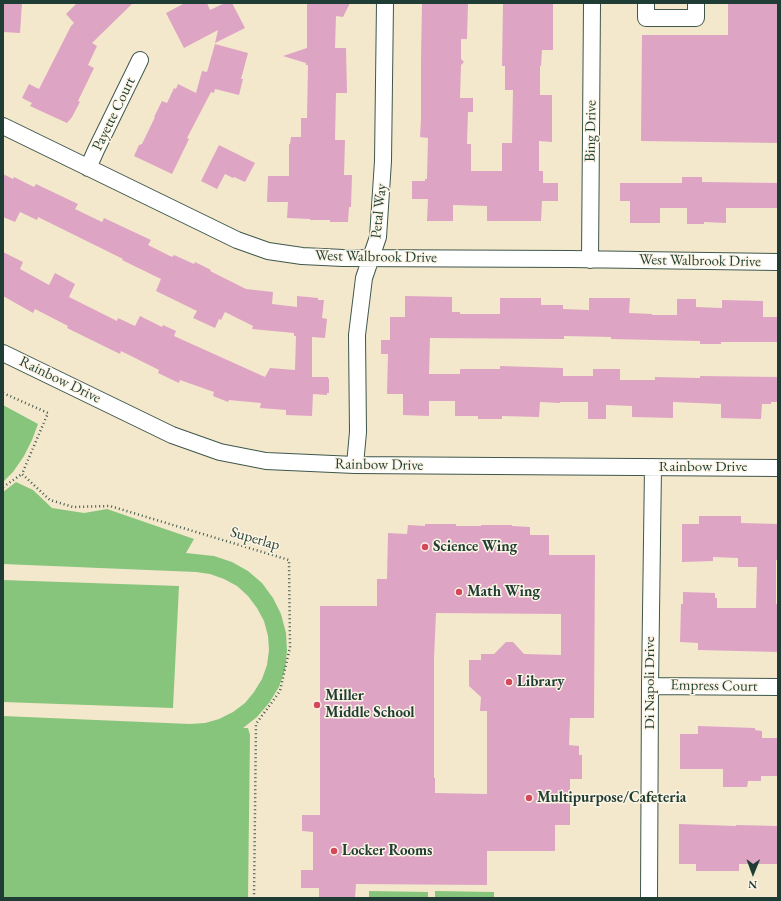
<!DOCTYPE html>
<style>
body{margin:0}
#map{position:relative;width:781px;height:901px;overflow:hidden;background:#f3e8cc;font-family:"EB Garamond",serif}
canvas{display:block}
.frame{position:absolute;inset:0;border:4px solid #1f3d34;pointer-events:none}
.north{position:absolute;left:733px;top:853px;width:40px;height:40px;-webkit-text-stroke:3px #fcf5e5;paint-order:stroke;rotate:181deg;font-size:11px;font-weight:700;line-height:16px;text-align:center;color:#1f3d34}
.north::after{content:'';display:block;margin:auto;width:14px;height:18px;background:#1f3d34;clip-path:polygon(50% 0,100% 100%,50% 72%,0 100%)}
</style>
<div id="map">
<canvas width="781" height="901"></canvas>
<div class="frame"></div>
<div class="north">N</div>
</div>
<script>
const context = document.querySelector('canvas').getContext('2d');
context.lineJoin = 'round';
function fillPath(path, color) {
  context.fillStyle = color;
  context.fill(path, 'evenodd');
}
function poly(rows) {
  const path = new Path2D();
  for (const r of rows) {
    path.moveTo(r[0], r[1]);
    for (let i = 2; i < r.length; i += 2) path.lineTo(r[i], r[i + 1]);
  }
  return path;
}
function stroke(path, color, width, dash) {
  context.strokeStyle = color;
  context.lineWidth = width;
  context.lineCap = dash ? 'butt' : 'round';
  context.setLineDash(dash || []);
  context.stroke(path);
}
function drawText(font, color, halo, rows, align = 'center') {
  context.font = font + ' "EB Garamond",serif';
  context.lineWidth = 3;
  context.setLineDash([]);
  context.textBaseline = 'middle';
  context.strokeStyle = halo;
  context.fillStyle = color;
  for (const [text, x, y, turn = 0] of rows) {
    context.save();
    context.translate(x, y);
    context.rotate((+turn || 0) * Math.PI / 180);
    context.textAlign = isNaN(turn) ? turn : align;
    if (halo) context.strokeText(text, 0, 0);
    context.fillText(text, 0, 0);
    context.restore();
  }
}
const green = poly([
 [3,405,38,424,32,440,24,456,13,472,3,482],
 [16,482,33,490,52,508,84,513,107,509,194,539,186,553,214,556,232,562,248,571,262,583,273,598,281,614,286,633,287,651,285,669,279,687,269,703,257,717,243,728,248,728,250,735,248,898,3,898,3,716,190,724,205,723,219,719,233,712,245,703,254,692,262,679,267,665,269,650,268,636,264,621,257,608,248,596,237,586,224,579,210,574,196,572,3,564,3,492],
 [3,580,179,586,173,708,3,702],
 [369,891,428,892,428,898,369,898],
 [435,891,494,892,494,898,435,898]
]);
const building = poly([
 [3,3,22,3,20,33,3,32],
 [77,3,133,3,92,43,97,46,88,65,94,68,78,101,80,102,72,117,67,123,30,106,32,103,22,98,29,84,39,89,71,26,74,23,66,14],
 [185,3,207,3,210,10,225,3,232,3,245,28,215,43,218,30,184,48,166,13],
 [307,3,350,3,343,17,336,16,335,48,346,48,347,93,336,93,335,140,345,140,344,175,352,175,351,207,349,207,348,222,330,222,330,220,310,220,310,219,287,218,288,202,267,202,268,176,289,176,289,144,290,144,291,137,301,137,301,118,307,118,308,65,306,65,306,63,283,56,307,48],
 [422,3,468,3,467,39,461,39,461,59,464,62,461,65,460,98,473,98,473,112,468,112,467,144,471,144,471,171,502,171,502,143,512,143,513,90,505,90,505,66,502,66,503,3,553,3,553,50,542,50,541,66,540,66,540,95,552,95,552,142,539,141,539,171,543,171,543,183,558,183,558,201,542,201,541,221,487,221,487,206,453,205,453,221,427,221,428,199,412,199,412,181,425,181,425,179,427,179,428,138,420,137,421,119,421,59],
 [728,3,778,3,778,143,641,141,642,35,728,35],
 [215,44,248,53,241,79,243,79,239,95,215,89,214,93,211,92,187,138,189,139,172,174,134,156,139,145,142,144,155,117,154,117,162,101,167,103,174,88,176,89,178,84,196,93,202,71,207,72],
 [219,145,255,163,245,182,234,177,233,178,225,174,217,189,201,181],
 [3,174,13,179,14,177,34,187,36,184,78,204,75,209,102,222,104,218,151,240,148,245,172,257,174,255,194,264,195,262,211,270,210,271,246,289,273,292,272,304,297,307,297,296,318,298,318,300,324,300,322,318,327,319,325,338,312,337,312,377,328,377,328,378,329,379,329,393,327,393,327,395,313,394,312,416,286,415,286,410,260,408,261,403,229,400,228,402,213,396,214,392,180,380,179,383,158,373,159,370,121,351,120,354,67,328,68,326,35,309,33,313,3,296,3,252,23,262,20,269,49,285,55,273,75,284,69,297,117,321,118,318,135,326,140,316,162,327,163,325,176,331,174,336,265,377,270,368,295,370,296,336,294,336,294,333,252,329,253,326,225,312,221,320,219,319,215,328,193,318,197,311,156,291,161,279,122,260,123,259,38,217,37,220,20,212,15,222,3,217],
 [682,177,702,177,702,182,778,183,778,208,726,208,726,223,704,222,704,224,687,224,687,208,660,208,660,223,630,223,630,201,620,201,620,183,682,183],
 [405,296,452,297,452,312,460,312,460,314,500,314,500,298,541,298,541,305,563,305,563,309,589,310,589,298,630,298,629,313,652,314,652,315,677,315,677,299,696,299,696,307,722,308,722,300,763,301,763,317,778,317,778,342,721,342,721,344,700,344,700,341,611,339,611,337,564,336,564,339,430,338,429,374,460,374,460,369,500,369,500,366,563,368,563,376,593,376,593,369,620,369,620,380,655,380,655,377,700,378,700,376,778,377,778,402,771,402,771,404,762,404,761,419,721,418,721,404,673,402,673,418,632,417,632,406,606,405,606,419,588,419,588,402,560,402,560,403,540,402,539,417,502,416,502,419,478,419,478,416,455,416,455,401,429,401,429,416,403,415,403,394,387,394,388,354,381,354,381,340,390,340,390,317,405,317],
 [699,516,741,516,741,523,778,524,778,560,776,560,776,604,778,604,778,652,698,650,698,643,680,642,681,604,683,604,683,592,715,593,715,598,717,598,717,608,756,608,757,567,738,567,738,558,713,557,713,561,682,562,682,524,699,524],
 [425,524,456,524,456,526,481,526,481,525,512,525,512,526,530,527,530,535,549,535,549,555,595,555,594,718,570,718,569,745,579,746,579,755,582,755,582,779,570,779,570,825,555,825,555,851,487,851,487,885,356,884,355,898,319,898,319,888,301,888,301,870,313,870,313,832,302,831,302,815,320,815,320,606,377,606,377,579,387,579,388,533,407,534,408,525,425,526],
 [436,613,561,614,561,655,524,654,513,642,506,642,494,654,481,654,481,660,469,660,469,686,481,697,480,711,487,711,487,794,435,793,435,778,434,778,434,659],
 [698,726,755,728,755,730,762,731,762,738,778,738,778,776,761,776,761,781,748,781,747,787,723,787,723,769,680,769,680,734,698,734],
 [679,824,736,826,736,825,778,826,778,864,739,864,739,871,696,871,696,864,679,864]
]);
const path = poly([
 [3,393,48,413,22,474,50,500,73,507,110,506,289,560,290,647,280,691,256,724,254,898],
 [3,487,22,474]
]);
const minor = poly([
 [646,3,646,18,696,18,696,3],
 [3,126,237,240,268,251,302,256,343,258,570,259,778,262],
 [88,168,96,150,140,60],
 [590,260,592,3],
 [3,353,172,435,220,452,266,461,355,465,778,468],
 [355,465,358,432,357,335,364,278,378,237,383,161,385,3],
 [650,686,778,687],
 [649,898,650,686,653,467]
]);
const markers = [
 [425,547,4,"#d1495b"],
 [459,592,4,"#d1495b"],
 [509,682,4,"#d1495b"],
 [317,705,4,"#d1495b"],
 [529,798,4,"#d1495b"],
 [334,851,4,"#d1495b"]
];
const streetNames = [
 ["Payette Court",114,114,-64],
 ["Bing Drive",591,131,-89],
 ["Petal Way",379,211,-84],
 ["West Walbrook Drive",376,257,1],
 ["West Walbrook Drive",700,261,1],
 ["Rainbow Drive",60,380,26],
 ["Rainbow Drive",379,465,1],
 ["Rainbow Drive",703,467],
 ["Superlap",255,539,16],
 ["Di Napoli Drive",650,683,-90],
 ["Empress Court",714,686,1]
];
const poiNames = [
 ["Science Wing",433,547],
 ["Math Wing",467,592],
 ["Library",517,682],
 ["Miller",325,696],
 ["Middle School",325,713],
 ["Multipurpose/Cafeteria",537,798],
 ["Locker Rooms",342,851]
];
fillPath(green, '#88c57c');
fillPath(building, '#dea4c4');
stroke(minor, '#3f574b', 18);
stroke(path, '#3f574b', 2.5, [1, 3]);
stroke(minor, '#fff', 16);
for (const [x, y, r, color] of markers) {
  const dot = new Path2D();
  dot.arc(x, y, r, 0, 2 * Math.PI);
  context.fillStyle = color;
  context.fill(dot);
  stroke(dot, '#fcf5e5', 1.5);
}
drawText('15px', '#1f3d34', '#fcf5e5', streetNames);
drawText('bold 15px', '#1f3d34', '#fcf5e5', poiNames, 'left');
</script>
